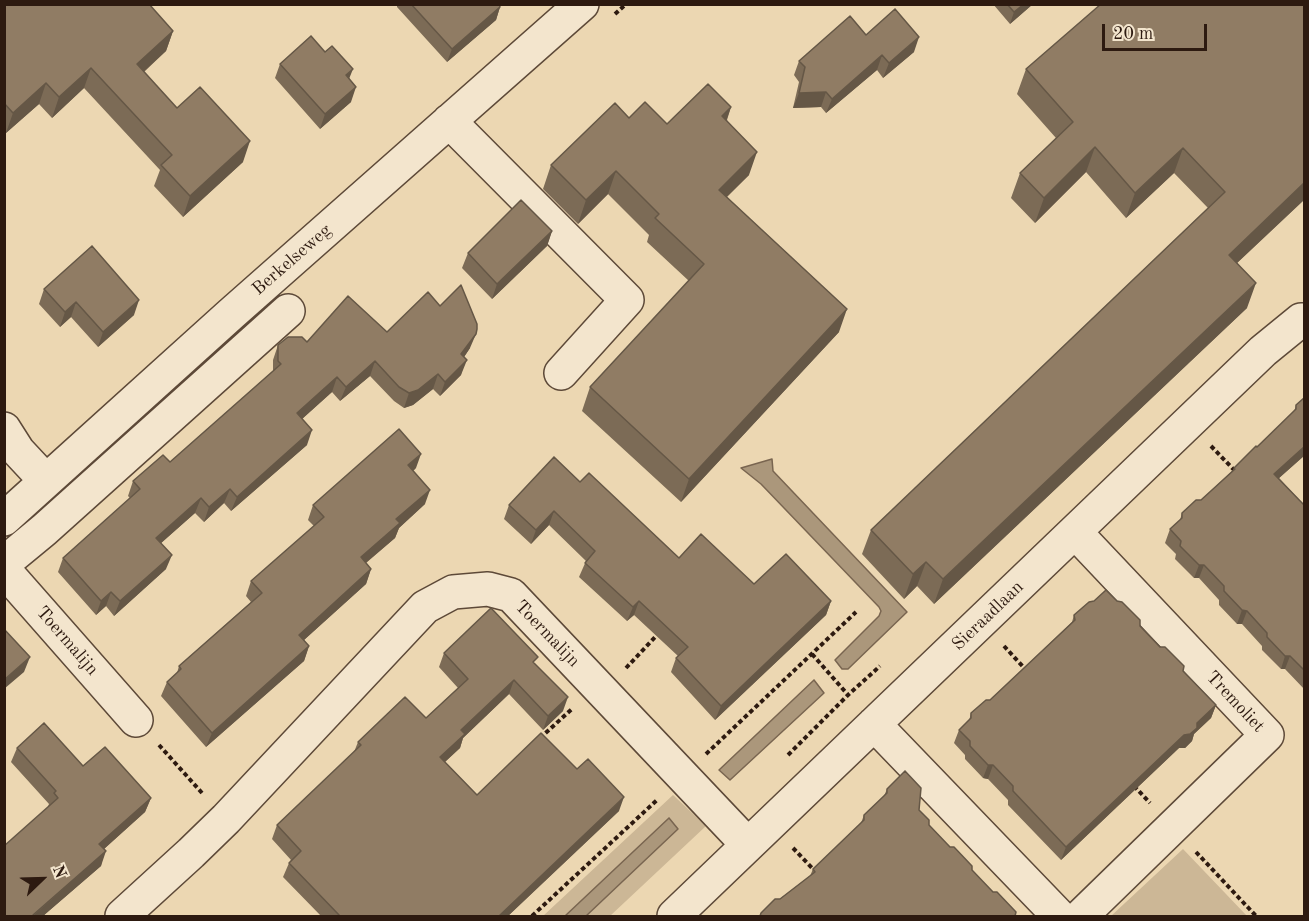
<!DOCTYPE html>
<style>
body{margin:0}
#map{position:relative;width:1309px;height:921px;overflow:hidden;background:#ecd7b2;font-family:"Old Standard TT",serif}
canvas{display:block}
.frame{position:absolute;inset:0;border:6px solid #2d1a10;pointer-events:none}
.north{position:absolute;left:12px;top:849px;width:60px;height:60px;-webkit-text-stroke:4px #f3e5cd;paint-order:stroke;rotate:67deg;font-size:16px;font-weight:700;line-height:24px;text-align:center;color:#2d1a10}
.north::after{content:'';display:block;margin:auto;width:21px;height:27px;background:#2d1a10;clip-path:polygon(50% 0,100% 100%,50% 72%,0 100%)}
.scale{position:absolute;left:1102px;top:24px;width:105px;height:27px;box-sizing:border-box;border:3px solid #2d1a10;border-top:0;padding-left:8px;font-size:18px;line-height:21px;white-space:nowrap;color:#2d1a10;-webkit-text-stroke:4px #f3e5cd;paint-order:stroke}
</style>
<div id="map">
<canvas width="1309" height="921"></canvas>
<div class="frame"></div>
<div class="north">N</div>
<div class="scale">20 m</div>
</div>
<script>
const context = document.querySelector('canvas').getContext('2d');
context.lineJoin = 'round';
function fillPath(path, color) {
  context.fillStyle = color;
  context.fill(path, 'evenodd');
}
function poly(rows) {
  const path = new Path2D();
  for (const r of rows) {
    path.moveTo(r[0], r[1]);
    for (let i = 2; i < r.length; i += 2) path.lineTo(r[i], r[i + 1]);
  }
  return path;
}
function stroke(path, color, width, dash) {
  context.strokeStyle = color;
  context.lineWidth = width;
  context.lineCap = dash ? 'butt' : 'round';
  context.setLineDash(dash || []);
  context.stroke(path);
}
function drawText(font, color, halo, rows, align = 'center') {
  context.font = font + ' "Old Standard TT",serif';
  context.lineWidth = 6;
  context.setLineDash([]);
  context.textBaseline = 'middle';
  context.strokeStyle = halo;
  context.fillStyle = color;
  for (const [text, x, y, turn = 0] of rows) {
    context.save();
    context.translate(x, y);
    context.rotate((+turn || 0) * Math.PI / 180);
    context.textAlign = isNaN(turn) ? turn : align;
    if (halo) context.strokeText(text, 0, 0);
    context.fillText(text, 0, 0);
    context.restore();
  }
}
const green = poly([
 [673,795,706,826,610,916,543,916],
 [1183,849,1247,916,1111,916]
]);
const water = poly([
 [772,459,773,471,907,612,848,669,842,669,835,660,879,616,881,611,879,607,761,484,741,468,772,459],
 [814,680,824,693,730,780,719,770,814,680],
 [669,818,678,829,586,916,565,916,669,818]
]);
const path = poly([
 [615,14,626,4],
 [1211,446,1237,473],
 [1004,646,1027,671],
 [812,654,849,696],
 [626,668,658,634],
 [540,738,572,709],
 [159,745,202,793],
 [706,754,856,612],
 [788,755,848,695,880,666],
 [1134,786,1150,803],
 [793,848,815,871],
 [1196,852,1256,916],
 [532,916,657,800]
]);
const minor = poly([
 [449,121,627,300,561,373],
 [4,429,18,451,46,481],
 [4,519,231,314,582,4],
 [1075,532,1267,735,1081,916],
 [4,563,44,530,288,311],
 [4,570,136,720],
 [874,724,1059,916],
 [122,916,191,853,226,819,425,607,453,592,488,589,511,595,748,845],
 [674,916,1263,351,1301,320,1304,320]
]);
const wall = poly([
 [4,4,173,31,166,51,144,72,177,108,243,162,183,217,154,186,160,170,84,88,52,118,39,104,6,133,4,132],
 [397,4,499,4,500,7,496,20,447,62,397,7],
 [993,4,1033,4,1010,24],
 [1305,4,1305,199,1237,263,1247,308,934,604,917,586,904,599,862,554,871,530,1208,208,1174,173,1126,218,1086,172,1035,223,1011,198,1020,173,1056,138,1017,94,1026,69],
 [866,35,914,52,883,78,877,70,826,113,821,107,793,108,799,82,794,75,799,61],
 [280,64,349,79,351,102,320,129,275,78],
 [731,107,727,120,749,175,727,197,839,332,681,502,582,411,590,387,689,281,647,242,649,235,608,194,578,224,543,189,551,165,629,118,667,124],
 [552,231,547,246,492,299,462,268,468,253],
 [44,289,134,315,98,347,71,317,60,327,39,304],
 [387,332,470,348,464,357,461,375,440,396,433,389,413,405,404,408,394,401,370,376,340,401,332,392,302,419,307,445,231,511,224,503,204,522,195,513,161,543,166,569,114,616,106,606,96,615,58,572,63,558,130,498,128,496,133,481,170,462,273,371,273,360,278,345],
 [1305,397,1305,455,1279,478,1305,506,1305,690,1285,669,1281,669,1262,650,1262,646,1242,624,1237,624,1219,605,1219,600,1199,578,1194,578,1175,559,1176,554,1165,543,1170,529,1180,520,1182,513,1201,500,1233,470,1234,468,1294,412,1296,405],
 [416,468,413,471,425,504,399,528,395,538,366,563,371,569,366,584,304,640,309,646,304,661,206,747,161,696,167,682,177,673,179,666,251,602,246,596,251,581,314,526,308,520,313,505],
 [580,482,679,558,754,584,831,601,826,615,715,720,671,672,676,658,678,656,634,615,627,621,579,577,586,561,549,525,531,544,504,519,509,505],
 [1074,615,1140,626,1216,705,1211,718,1194,734,1192,741,1185,748,1179,748,1061,860,1008,805,1008,800,988,779,983,778,965,759,965,755,954,743,959,730,969,721,971,713,990,700,1072,622],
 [444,653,535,664,563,711,543,730,509,694,463,738,460,748,445,762,477,795,619,811,508,916,321,916,283,877,289,863,291,860,272,839,277,825,354,752,358,742,426,718,458,688,439,667],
 [17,748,83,766,151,798,145,812,104,849,101,866,43,916,4,916,49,804,11,762],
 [887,789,919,810,929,825,1015,916,760,916,761,913,810,876,813,869,861,823,864,815,884,796]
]);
const shadedWall = poly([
 [1024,4,1033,4,1010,24,1014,12],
 [500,7,496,20,447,62,452,49],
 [173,31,166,51,129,85,137,64],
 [919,37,914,52,883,78,889,63],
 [882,55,877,70,826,113,832,99],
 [91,68,84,88,52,118,59,97],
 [353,69,347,84,346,75],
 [46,83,39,104,6,133,13,113],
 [356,87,351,102,320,129,325,114],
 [826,92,821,107,793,108,799,93],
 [731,107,723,130,722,116],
 [250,141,243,162,183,217,190,196],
 [1095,147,1086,172,1035,223,1044,198],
 [1183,148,1174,173,1126,218,1135,193],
 [757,152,749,175,710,213,719,190],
 [616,171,608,194,578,224,586,200],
 [1305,182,1305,199,1220,279,1229,255],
 [552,231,547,246,492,299,497,284],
 [1256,283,1247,308,934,604,943,579],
 [139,300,134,315,98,347,103,332],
 [76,302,71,317,60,327,65,312],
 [847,309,839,332,681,502,689,479],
 [476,334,470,348,456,369,461,354],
 [467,360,461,375,440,396,445,382],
 [375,361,370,376,340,401,346,387],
 [438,374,433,389,413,405,404,408,409,393],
 [337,377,332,392,292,428,297,413],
 [312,430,307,445,231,511,237,497],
 [1305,446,1305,455,1269,487,1274,474],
 [421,454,416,468,403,480,408,465],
 [230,489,224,503,204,522,209,507],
 [430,490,425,504,399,528,395,538,355,572,361,557,396,519],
 [201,498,195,513,151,552,156,538],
 [554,511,549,525,531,544,536,530],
 [172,555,166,569,114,616,120,601],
 [926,562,917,586,904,599,913,574],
 [1199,565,1204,565,1199,578,1194,578],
 [371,569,366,584,294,649,299,635],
 [111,592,106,606,96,615,101,601],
 [639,601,634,615,627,621,633,607],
 [831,601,826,615,715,720,721,706],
 [1242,610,1247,611,1242,624,1237,624],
 [309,646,304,661,206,747,212,733],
 [1285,656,1290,656,1285,669,1281,669],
 [30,657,24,672,4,689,4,680],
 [514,680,509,694,463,738,460,748,435,771,440,757,461,730],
 [568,697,563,711,543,730,548,716],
 [1216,705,1211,718,1194,734,1192,741,1185,748,1179,748,1061,860,1066,847],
 [988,765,993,765,988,779,983,778],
 [624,797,619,811,508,916,499,916],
 [151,798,145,812,94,858,99,844],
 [106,851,101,866,43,916,33,916]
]);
const building = poly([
 [4,4,149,4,173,31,137,64,177,108,200,87,250,141,190,196,161,165,172,155,91,68,59,97,46,83,13,113,4,103,4,4],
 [411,4,499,4,500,7,452,49,411,4],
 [1007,4,1024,4,1014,12,1007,4],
 [1101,4,1305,4,1305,182,1229,255,1256,283,943,579,926,562,913,574,871,530,1225,192,1183,148,1135,193,1095,147,1044,198,1020,173,1073,122,1026,69,1101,4],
 [895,9,919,37,889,63,882,55,832,99,826,92,799,93,805,67,799,61,850,16,866,35,895,9],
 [311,36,325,52,332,46,353,69,346,75,356,87,325,114,280,64,311,36],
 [708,84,731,107,722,116,757,152,719,190,847,309,689,479,590,387,704,264,655,218,659,214,616,171,586,200,551,165,615,103,629,118,645,102,667,124,708,84],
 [521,200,552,231,497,284,468,253,521,200],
 [92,246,139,300,103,332,76,302,65,312,44,289,92,246],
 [461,285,477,324,477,329,476,334,461,354,467,360,445,382,438,374,418,390,409,393,399,387,375,361,346,387,337,377,297,413,312,430,237,497,230,489,209,507,201,498,156,538,172,555,120,601,111,592,101,601,63,558,140,489,133,481,163,455,170,462,281,364,278,361,278,345,288,337,302,337,307,342,348,296,387,332,428,292,440,306,461,285],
 [1305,397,1305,446,1274,474,1305,506,1305,671,1290,656,1285,656,1267,637,1267,633,1247,611,1242,610,1224,591,1224,586,1204,565,1199,565,1180,546,1181,541,1170,529,1182,518,1182,513,1196,500,1201,500,1235,469,1234,468,1256,446,1257,447,1296,409,1296,405,1305,397],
 [399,429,421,454,408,465,430,490,396,519,400,523,361,557,371,569,299,635,309,646,212,733,167,682,181,669,179,666,262,593,251,581,324,517,313,505,399,429],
 [554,457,580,482,589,473,679,558,701,534,754,584,786,554,831,601,721,706,676,658,688,647,639,601,633,607,585,563,595,551,554,511,536,530,509,505,554,457],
 [1106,590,1117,601,1122,602,1140,620,1140,626,1160,647,1165,647,1184,666,1183,671,1216,705,1197,723,1197,728,1190,734,1184,735,1066,847,1013,791,1013,786,993,765,988,765,970,746,970,741,959,730,971,718,971,713,986,700,990,700,1075,620,1074,615,1089,602,1094,601,1106,590],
 [491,608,538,657,533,662,568,697,548,716,514,680,461,730,465,734,440,757,477,795,541,733,577,769,588,759,624,797,499,916,340,916,289,863,301,851,277,825,361,745,358,742,405,697,426,718,468,679,444,653,491,608],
 [4,629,30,657,4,680,4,629],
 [44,723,83,766,105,747,151,798,99,844,106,851,33,915,34,916,4,916,4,846,58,798,54,793,56,791,17,748,44,723],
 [905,771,921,788,919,810,929,820,929,825,950,847,954,847,972,866,972,870,993,892,997,892,1016,912,1015,916,760,916,761,913,775,899,780,899,815,872,813,869,864,820,864,815,887,793,887,789,905,771]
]);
const streetNames = [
 ["Berkelseweg",292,260,-41],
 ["Sieraadlaan",988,616,-44],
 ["Toermalijn",547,634,46],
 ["Toermalijn",67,641,49],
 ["Tremoliet",1235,702,47]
];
fillPath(green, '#ccb796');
fillPath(water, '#ab977b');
stroke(water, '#796550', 1.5);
stroke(minor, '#5d4938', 36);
stroke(path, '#2d1a10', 4, [4.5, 3]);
stroke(minor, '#f3e5cd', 33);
fillPath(wall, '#7c6b56');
fillPath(shadedWall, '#655746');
fillPath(building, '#907c64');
stroke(building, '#655746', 1.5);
drawText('18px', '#2d1a10', '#f3e5cd', streetNames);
</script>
